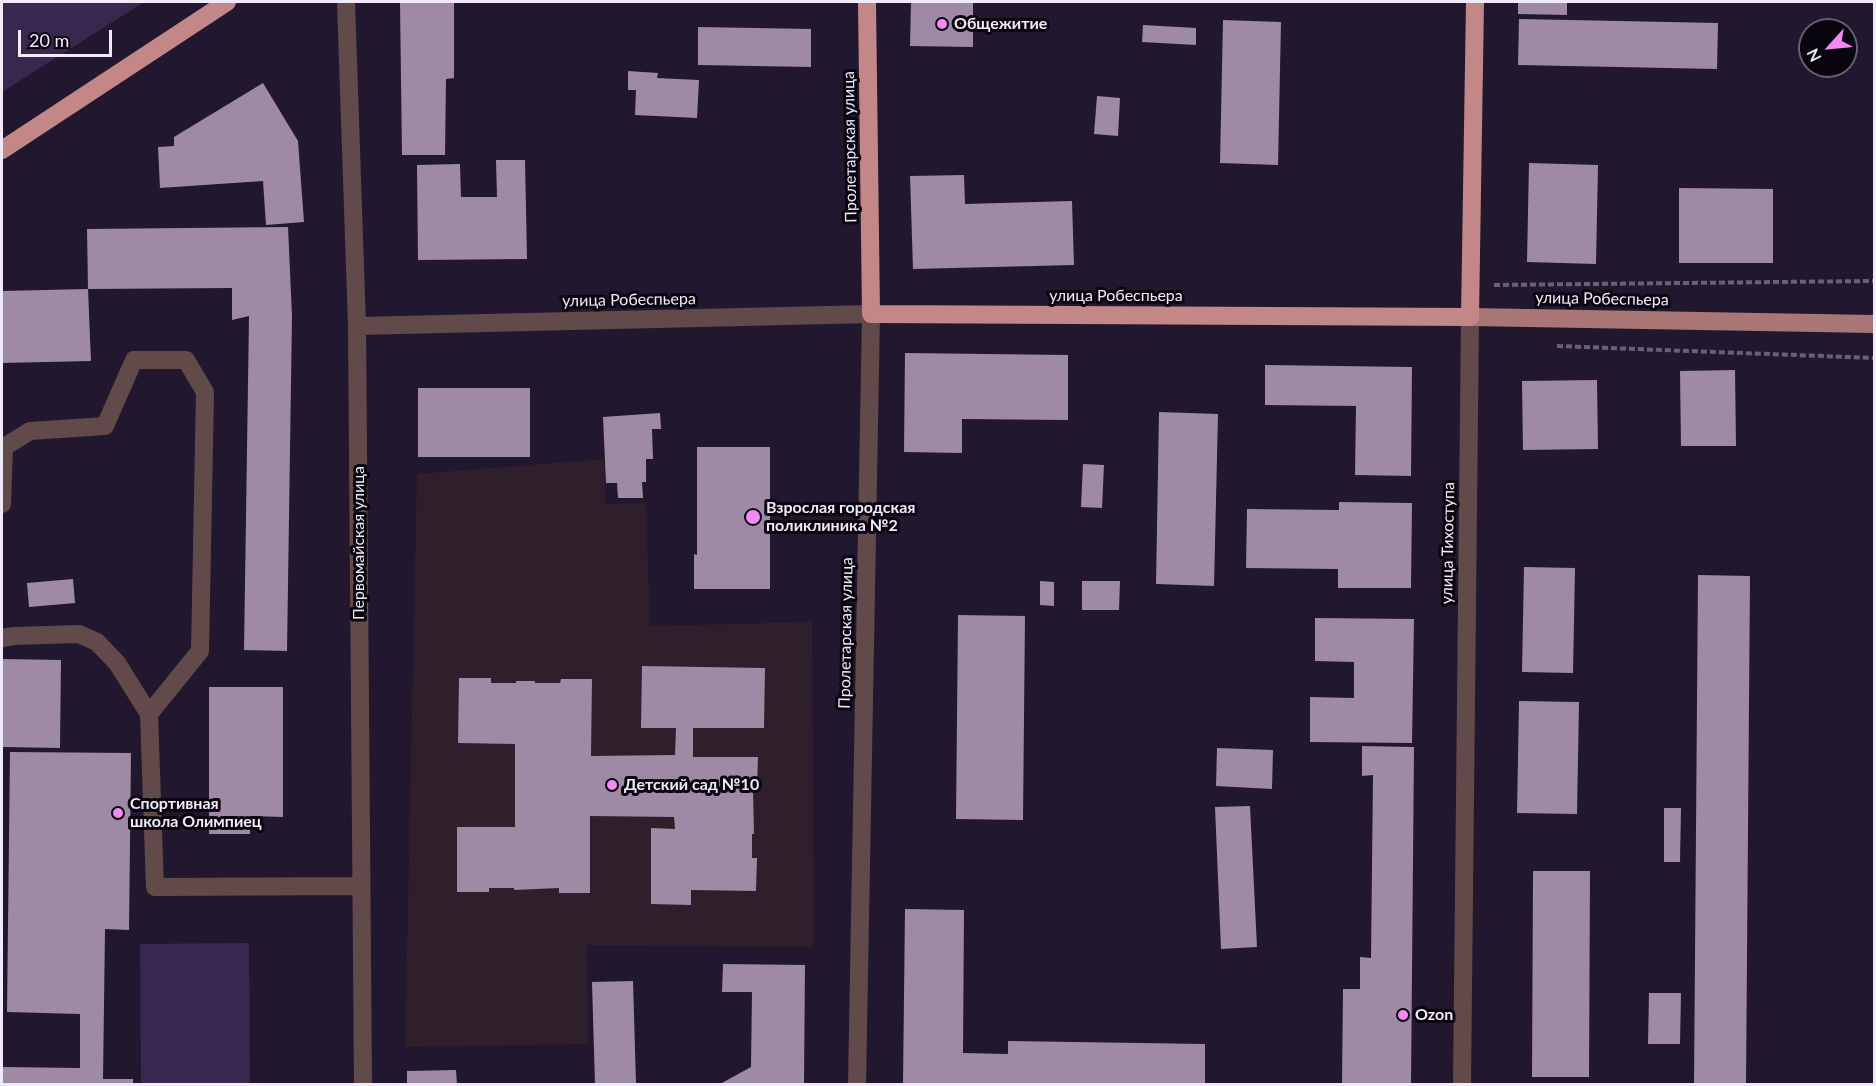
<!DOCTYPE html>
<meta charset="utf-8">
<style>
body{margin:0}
#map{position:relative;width:1876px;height:1086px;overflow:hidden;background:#21182f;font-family:Lato,sans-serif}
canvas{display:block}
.frame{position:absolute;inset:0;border:3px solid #f0eafa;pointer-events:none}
.north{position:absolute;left:1798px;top:18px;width:60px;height:60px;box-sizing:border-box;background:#09060f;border:2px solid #65616d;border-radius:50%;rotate:243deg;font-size:16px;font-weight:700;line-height:24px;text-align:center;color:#f0eafa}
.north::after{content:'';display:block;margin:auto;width:21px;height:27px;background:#f38af2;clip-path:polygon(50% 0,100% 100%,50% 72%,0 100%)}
.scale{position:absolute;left:18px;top:30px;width:94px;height:27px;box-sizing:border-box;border:3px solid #f0eafa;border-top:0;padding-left:8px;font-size:18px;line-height:21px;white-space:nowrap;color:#f0eafa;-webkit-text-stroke:4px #09060f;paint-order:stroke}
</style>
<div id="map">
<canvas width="1876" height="1086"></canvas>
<div class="frame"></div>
<div class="north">N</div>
<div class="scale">20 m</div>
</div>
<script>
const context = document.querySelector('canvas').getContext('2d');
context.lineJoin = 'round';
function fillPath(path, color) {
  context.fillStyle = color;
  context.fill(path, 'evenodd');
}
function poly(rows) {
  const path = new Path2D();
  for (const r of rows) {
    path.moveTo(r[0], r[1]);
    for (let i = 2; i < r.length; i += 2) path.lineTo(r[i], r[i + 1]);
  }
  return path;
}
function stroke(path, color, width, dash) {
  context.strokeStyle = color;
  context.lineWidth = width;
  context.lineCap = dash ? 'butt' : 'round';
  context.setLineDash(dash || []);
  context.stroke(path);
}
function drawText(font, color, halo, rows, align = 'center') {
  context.font = font + ' Lato,sans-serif';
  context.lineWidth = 6;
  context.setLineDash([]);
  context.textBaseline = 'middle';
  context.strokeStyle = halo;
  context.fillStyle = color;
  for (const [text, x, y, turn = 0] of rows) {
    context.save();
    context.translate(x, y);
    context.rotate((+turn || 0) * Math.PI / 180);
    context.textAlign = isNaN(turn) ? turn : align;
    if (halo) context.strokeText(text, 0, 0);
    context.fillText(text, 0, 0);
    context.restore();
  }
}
const education = poly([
 [604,459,605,504,646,503,650,626,812,622,814,947,587,945,588,1044,405,1047,417,474]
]);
const green = poly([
 [2,2,144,2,2,92],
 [249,943,250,1084,141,1084,140,944]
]);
const building = poly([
 [400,2,454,2,454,78,446,79,445,155,402,155],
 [911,2,973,2,973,47,910,46],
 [1518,2,1567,2,1567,15,1518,14],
 [1519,19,1718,23,1717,69,1518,65],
 [1223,20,1281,22,1278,165,1220,163],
 [1143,25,1196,28,1196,45,1142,42],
 [698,27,811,29,811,67,698,65],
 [628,71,658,73,657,78,699,80,697,118,635,115,636,90,628,90],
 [263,83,298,141,304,222,266,225,263,181,160,188,158,147,174,146,174,137],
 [1097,96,1120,98,1118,136,1094,134],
 [496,160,525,160,527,259,418,260,417,165,460,164,461,197,497,197],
 [1529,163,1598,165,1596,264,1527,262],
 [964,175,965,204,1072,201,1074,265,913,269,910,176],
 [1679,188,1773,189,1773,263,1679,263],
 [288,227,292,316,287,651,244,650,249,316,232,320,232,288,88,289,87,229],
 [88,289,91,361,2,363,2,291],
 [905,353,1068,355,1068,420,962,419,962,453,904,452],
 [1265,365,1412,367,1411,476,1355,475,1356,406,1265,405],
 [1735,370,1736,446,1681,446,1680,371],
 [1597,380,1598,449,1523,450,1522,381],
 [418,388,530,388,530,457,418,457],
 [1159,412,1218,414,1214,586,1156,584],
 [660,413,661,429,652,429,653,459,646,459,646,482,642,482,643,498,618,498,617,483,606,483,603,417],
 [697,447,770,447,770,589,694,589,694,554,697,555],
 [1083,464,1104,465,1102,508,1081,507],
 [1339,502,1412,503,1411,588,1338,588,1338,569,1246,568,1247,509,1339,510],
 [1524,567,1575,568,1573,673,1522,672],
 [1698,575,1750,576,1746,1084,1694,1084],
 [73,579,75,603,29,607,27,583],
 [1040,581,1054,582,1054,606,1040,605],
 [1082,581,1120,581,1119,610,1082,610],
 [958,615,1025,616,1023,820,956,819],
 [1315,618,1414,619,1412,743,1310,742,1310,697,1354,698,1354,662,1315,661],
 [2,659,61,660,60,748,2,747],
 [642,666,765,668,764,728,693,728,693,757,758,757,757,789,753,789,754,834,752,834,752,858,757,858,756,891,691,890,691,905,651,904,651,828,675,829,674,817,590,816,590,893,559,893,559,888,514,890,514,888,489,888,489,892,457,892,457,827,515,827,515,744,458,743,459,678,491,678,491,683,516,683,516,681,535,681,535,683,560,683,561,679,592,679,591,756,675,755,676,728,641,728],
 [209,687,283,687,283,817,250,816,250,834,209,834],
 [1519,701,1579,702,1577,814,1517,813],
 [1362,746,1414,747,1411,1084,1342,1084,1343,989,1360,989,1360,957,1371,958,1373,775,1362,776],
 [1217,748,1273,750,1272,789,1216,786],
 [10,752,131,753,129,930,105,929,103,1079,133,1079,133,1084,2,1084,2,1067,80,1068,80,1014,7,1012],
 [1250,806,1257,947,1221,949,1215,807],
 [1664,808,1681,808,1680,862,1664,862],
 [1533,871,1590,871,1589,1077,1532,1077],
 [905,909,964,910,963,1053,1008,1054,1008,1041,1205,1044,1205,1084,903,1084],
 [723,964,805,965,804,1084,720,1084,751,1067,752,992,722,992],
 [633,981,636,1084,595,1084,592,982],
 [1649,993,1681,993,1680,1044,1648,1044],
 [456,1070,457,1084,407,1084,407,1071]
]);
const path = poly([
 [1494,285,1874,281],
 [1557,346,1874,358]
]);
const minor = poly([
 [346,2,357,326,363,1084],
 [357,326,871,314,857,1084],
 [2,504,4,447,30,431,105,426,134,360,186,360,205,392,200,651,149,714,155,887,361,886],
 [2,638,14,636,79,634,97,642,117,663,149,714],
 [1462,1084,1470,317]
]);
const major = poly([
 [1470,317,1874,324]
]);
const highway = poly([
 [867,2,871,314,1470,317,1475,2],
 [2,150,227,2]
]);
const markers = [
 [942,24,6,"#f38af2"],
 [753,517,8,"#f38af2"],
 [612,785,6,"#f38af2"],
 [118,813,6,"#f38af2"],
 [1403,1015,6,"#f38af2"]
];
const poiNames = [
 ["Общежитие",954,24],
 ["Взрослая городская",766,508],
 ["поликлиника №2",766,526],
 ["Детский сад №10",624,785],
 ["Спортивная",130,804],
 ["школа Олимпиец",130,822],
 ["Ozon",1415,1015]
];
const streetNames = [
 ["Пролетарская улица",850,147,-91],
 ["улица Робеспьера",1116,296],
 ["улица Робеспьера",1602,299,1],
 ["улица Робеспьера",629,300,-1],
 ["Первомайская улица",359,543,-90],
 ["улица Тихоступа",1448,543,-89],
 ["Пролетарская улица",846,633,-89]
];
fillPath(education, '#2e1f2b');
fillPath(green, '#39274f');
fillPath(building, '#9e8aa4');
stroke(path, '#686074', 4, [6, 3]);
stroke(minor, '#634a4a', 18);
stroke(major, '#a87675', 18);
stroke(highway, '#c48787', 18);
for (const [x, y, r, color] of markers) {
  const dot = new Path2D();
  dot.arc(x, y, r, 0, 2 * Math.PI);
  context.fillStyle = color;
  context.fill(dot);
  stroke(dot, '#09060f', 2);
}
drawText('bold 16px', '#f0eafa', '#09060f', poiNames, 'left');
drawText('16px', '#f0eafa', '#09060f', streetNames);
</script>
